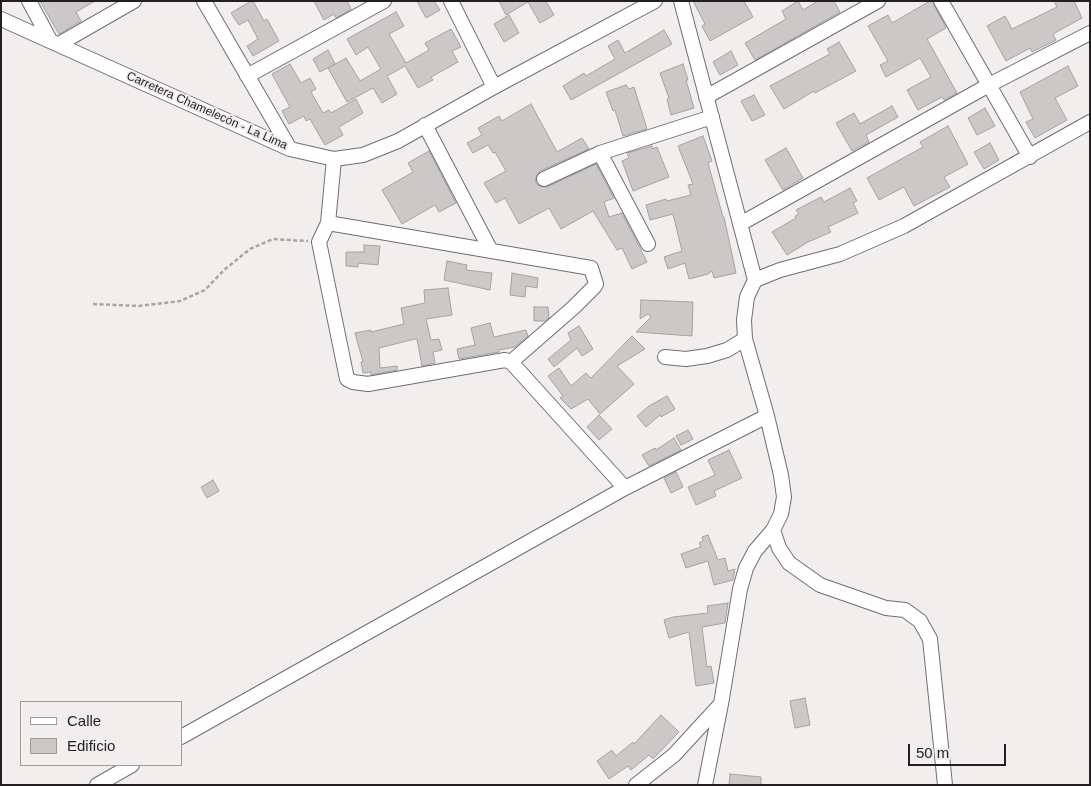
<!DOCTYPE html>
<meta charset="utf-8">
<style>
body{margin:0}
#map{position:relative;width:1091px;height:786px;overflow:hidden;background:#f3eeee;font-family:Arial,sans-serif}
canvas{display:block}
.frame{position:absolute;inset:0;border:2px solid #211f1f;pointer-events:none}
.legend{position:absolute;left:20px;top:701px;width:162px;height:65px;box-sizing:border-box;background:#f3eeee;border:1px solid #9f9b9b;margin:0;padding:6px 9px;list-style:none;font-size:15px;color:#211f1f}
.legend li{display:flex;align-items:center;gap:10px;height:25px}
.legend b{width:25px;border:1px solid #9f9b9b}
.scale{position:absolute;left:908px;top:744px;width:98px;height:22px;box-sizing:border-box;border:2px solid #211f1f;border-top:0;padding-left:6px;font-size:15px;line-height:18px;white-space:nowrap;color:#211f1f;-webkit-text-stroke:4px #f3eeee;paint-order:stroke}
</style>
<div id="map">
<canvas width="1091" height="786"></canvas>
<div class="frame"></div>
<ul class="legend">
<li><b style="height:6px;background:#fff"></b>Calle</li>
<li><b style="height:14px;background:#cdc8c8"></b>Edificio</li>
</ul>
<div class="scale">50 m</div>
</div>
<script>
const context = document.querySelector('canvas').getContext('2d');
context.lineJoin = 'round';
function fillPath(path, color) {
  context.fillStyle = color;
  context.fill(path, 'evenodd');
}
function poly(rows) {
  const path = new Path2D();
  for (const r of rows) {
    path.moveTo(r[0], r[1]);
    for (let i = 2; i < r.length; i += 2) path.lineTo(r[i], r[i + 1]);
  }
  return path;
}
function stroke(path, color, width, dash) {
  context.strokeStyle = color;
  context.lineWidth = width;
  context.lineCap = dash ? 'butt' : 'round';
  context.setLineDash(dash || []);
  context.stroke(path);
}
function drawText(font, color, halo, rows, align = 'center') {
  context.font = font + ' Arial,sans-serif';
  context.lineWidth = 4;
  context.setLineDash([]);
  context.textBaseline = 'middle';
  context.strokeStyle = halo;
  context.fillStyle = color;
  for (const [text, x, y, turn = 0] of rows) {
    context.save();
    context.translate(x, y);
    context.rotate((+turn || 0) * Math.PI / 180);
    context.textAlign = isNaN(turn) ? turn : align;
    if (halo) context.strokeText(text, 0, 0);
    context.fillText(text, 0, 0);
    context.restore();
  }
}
const building = poly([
 [40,1,95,1,76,12,81,21,59,34,40,1],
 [251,1,253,1,264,21,267,19,279,41,253,56,247,46,258,39,248,20,239,25,231,13,251,1],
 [314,1,347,1,351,9,336,18,334,14,324,20,314,1],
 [417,1,434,1,440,10,426,18,417,1],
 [499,1,546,1,554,15,540,23,528,2,506,15,499,1],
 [693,1,744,1,753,17,710,41,702,26,705,24,693,1],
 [798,1,803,10,818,1,834,1,840,12,755,60,745,43,786,19,782,11,798,1],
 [930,1,932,1,946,28,927,39,957,93,944,100,942,97,918,110,907,90,931,77,920,58,886,77,880,65,888,61,868,26,888,15,892,23,930,1],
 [1054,1,1074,1,1082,18,1053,34,1056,40,1032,52,1030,48,1006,61,987,26,1005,16,1012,29,1057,7,1054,1],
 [396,12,404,26,389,34,406,63,429,50,425,43,451,29,461,47,452,51,458,62,431,77,433,80,418,88,405,66,387,76,397,94,382,103,373,88,347,102,328,68,346,58,360,81,381,69,368,47,356,55,347,39,396,12],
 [509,15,519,33,504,42,494,24,509,15],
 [664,30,672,44,571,100,563,86,584,73,586,76,615,59,608,46,618,40,625,53,664,30],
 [839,42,856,71,815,93,814,91,784,109,770,86,830,54,827,49,839,42],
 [328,50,335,64,320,72,313,59,328,50],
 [731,51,738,65,720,75,713,62,731,51],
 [290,64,301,83,310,78,316,89,311,92,323,113,329,110,331,113,356,99,363,113,339,127,343,135,325,145,310,119,306,121,304,116,289,124,282,111,290,107,272,74,290,64],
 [683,64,688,80,686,80,694,108,671,115,667,99,669,98,660,73,683,64],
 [1068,66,1078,86,1055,98,1067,120,1035,138,1026,122,1033,119,1020,92,1068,66],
 [626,85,629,89,634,87,647,129,623,136,615,110,613,111,606,92,626,85],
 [754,95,765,115,752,121,741,101,754,95],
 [531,104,557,152,582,138,589,149,540,171,535,178,536,183,539,186,547,187,596,164,614,198,604,202,609,217,622,213,647,262,632,269,622,248,617,250,593,211,561,229,549,208,519,224,505,198,496,203,484,183,506,171,495,152,493,153,488,145,473,153,467,143,482,135,478,128,499,116,502,121,531,104],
 [892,106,898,117,866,135,869,142,852,151,836,123,854,113,860,124,892,106],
 [985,108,995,126,977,135,968,118,985,108],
 [948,126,968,164,944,177,950,187,914,206,904,187,879,200,867,178,923,147,920,142,948,126],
 [703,136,712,161,708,163,723,217,724,217,736,273,714,278,712,271,708,274,689,279,685,263,668,269,664,257,682,251,673,214,650,220,646,205,666,199,667,201,691,195,688,185,693,184,678,146,703,136],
 [990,143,999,160,984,169,974,152,990,143],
 [652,146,652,149,657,147,669,177,633,191,622,161,629,158,627,153,652,146],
 [786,148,803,178,783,190,765,160,786,148],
 [429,151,456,203,439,212,435,205,402,224,382,190,413,172,408,163,429,151],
 [850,188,857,201,853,203,858,213,828,227,831,232,808,242,787,255,772,232,796,218,795,216,799,214,796,210,821,197,824,202,850,188],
 [364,245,380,246,378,265,358,263,358,267,346,266,346,252,364,252,364,245],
 [447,261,467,265,466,270,492,273,490,290,444,280,447,261],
 [512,273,538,278,537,288,526,286,525,297,510,295,512,273],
 [448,288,452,315,426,319,431,340,439,339,442,350,433,352,435,363,422,366,417,339,415,339,379,348,380,368,397,366,397,370,371,375,371,372,363,373,361,362,363,362,355,333,371,330,371,332,404,324,401,308,425,303,424,290,448,288],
 [641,300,693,302,692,336,636,332,651,317,648,314,640,319,641,300],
 [534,307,548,307,549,318,545,321,534,321,534,307],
 [490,323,494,337,526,330,528,336,515,347,499,350,499,352,459,359,457,349,475,345,471,328,490,323],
 [579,326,593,349,582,356,577,348,554,367,548,359,571,340,568,333,579,326],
 [632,336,645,349,617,366,634,384,600,414,588,399,571,409,560,398,563,396,548,376,559,368,571,386,586,373,591,378,632,336],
 [667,396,675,409,661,417,660,415,646,427,637,416,649,406,667,396],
 [599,415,612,429,599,440,587,427,599,415],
 [688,430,693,439,681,445,676,436,688,430],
 [674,438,681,450,649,466,642,455,655,448,656,450,674,438],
 [729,450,742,478,714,491,716,496,696,505,688,487,715,475,708,460,729,450],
 [676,472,683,487,671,493,664,478,676,472],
 [213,480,219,491,207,498,201,487,213,480],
 [708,535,718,560,725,558,728,571,735,569,733,580,714,585,708,561,686,568,681,554,701,547,699,543,703,541,702,537,708,535],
 [728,603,725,623,702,627,707,667,711,666,714,683,696,686,689,632,669,638,664,620,673,617,708,613,707,606,728,603],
 [805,698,810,725,795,728,790,701,805,698],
 [661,715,679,732,653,759,649,755,631,770,628,766,609,779,597,761,612,750,616,756,633,742,634,744,661,715],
 [730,774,761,777,761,785,729,785,730,774]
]);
const path = poly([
 [93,304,139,306,180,301,205,290,224,270,250,249,273,239,308,241]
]);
const minor = poly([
 [29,1,50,40],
 [204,1,290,149],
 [451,1,494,87],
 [681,1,755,280,747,297,744,320,745,339,767,416,781,475,784,497,781,514,773,530,755,551,746,568,740,589,721,704,705,785],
 [941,1,1030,157],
 [1,19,290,149,334,159,363,155,398,141,494,87,655,1],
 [59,44,134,1],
 [247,76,384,1],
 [706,97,878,1],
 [425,125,491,251],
 [600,153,648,244],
 [334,159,328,223,319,242,347,379,353,382,368,384,505,360,511,362,625,488,767,416],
 [544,179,600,153,712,117],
 [328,223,591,268,596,284,595,286,574,307,511,362],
 [740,224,989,85,1090,33],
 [755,280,780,270,840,254,904,226,1090,122],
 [665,357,686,359,707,356,727,350,745,339],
 [773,530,779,548,789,563,820,585,886,608,905,610,920,621,930,639,945,785],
 [181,737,625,488],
 [97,785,132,765],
 [636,785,674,755,720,705]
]);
const streetNames = [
 ["Carretera Chamelecón - La Lima",207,111,24]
];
fillPath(building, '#cdc8c8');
stroke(building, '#a5a1a1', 1);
stroke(minor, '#726d6d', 16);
stroke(path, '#a8a4a4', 2.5, [4, 2.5]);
stroke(minor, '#fff', 14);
drawText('12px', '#211f1f', '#f3eeee', streetNames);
</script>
